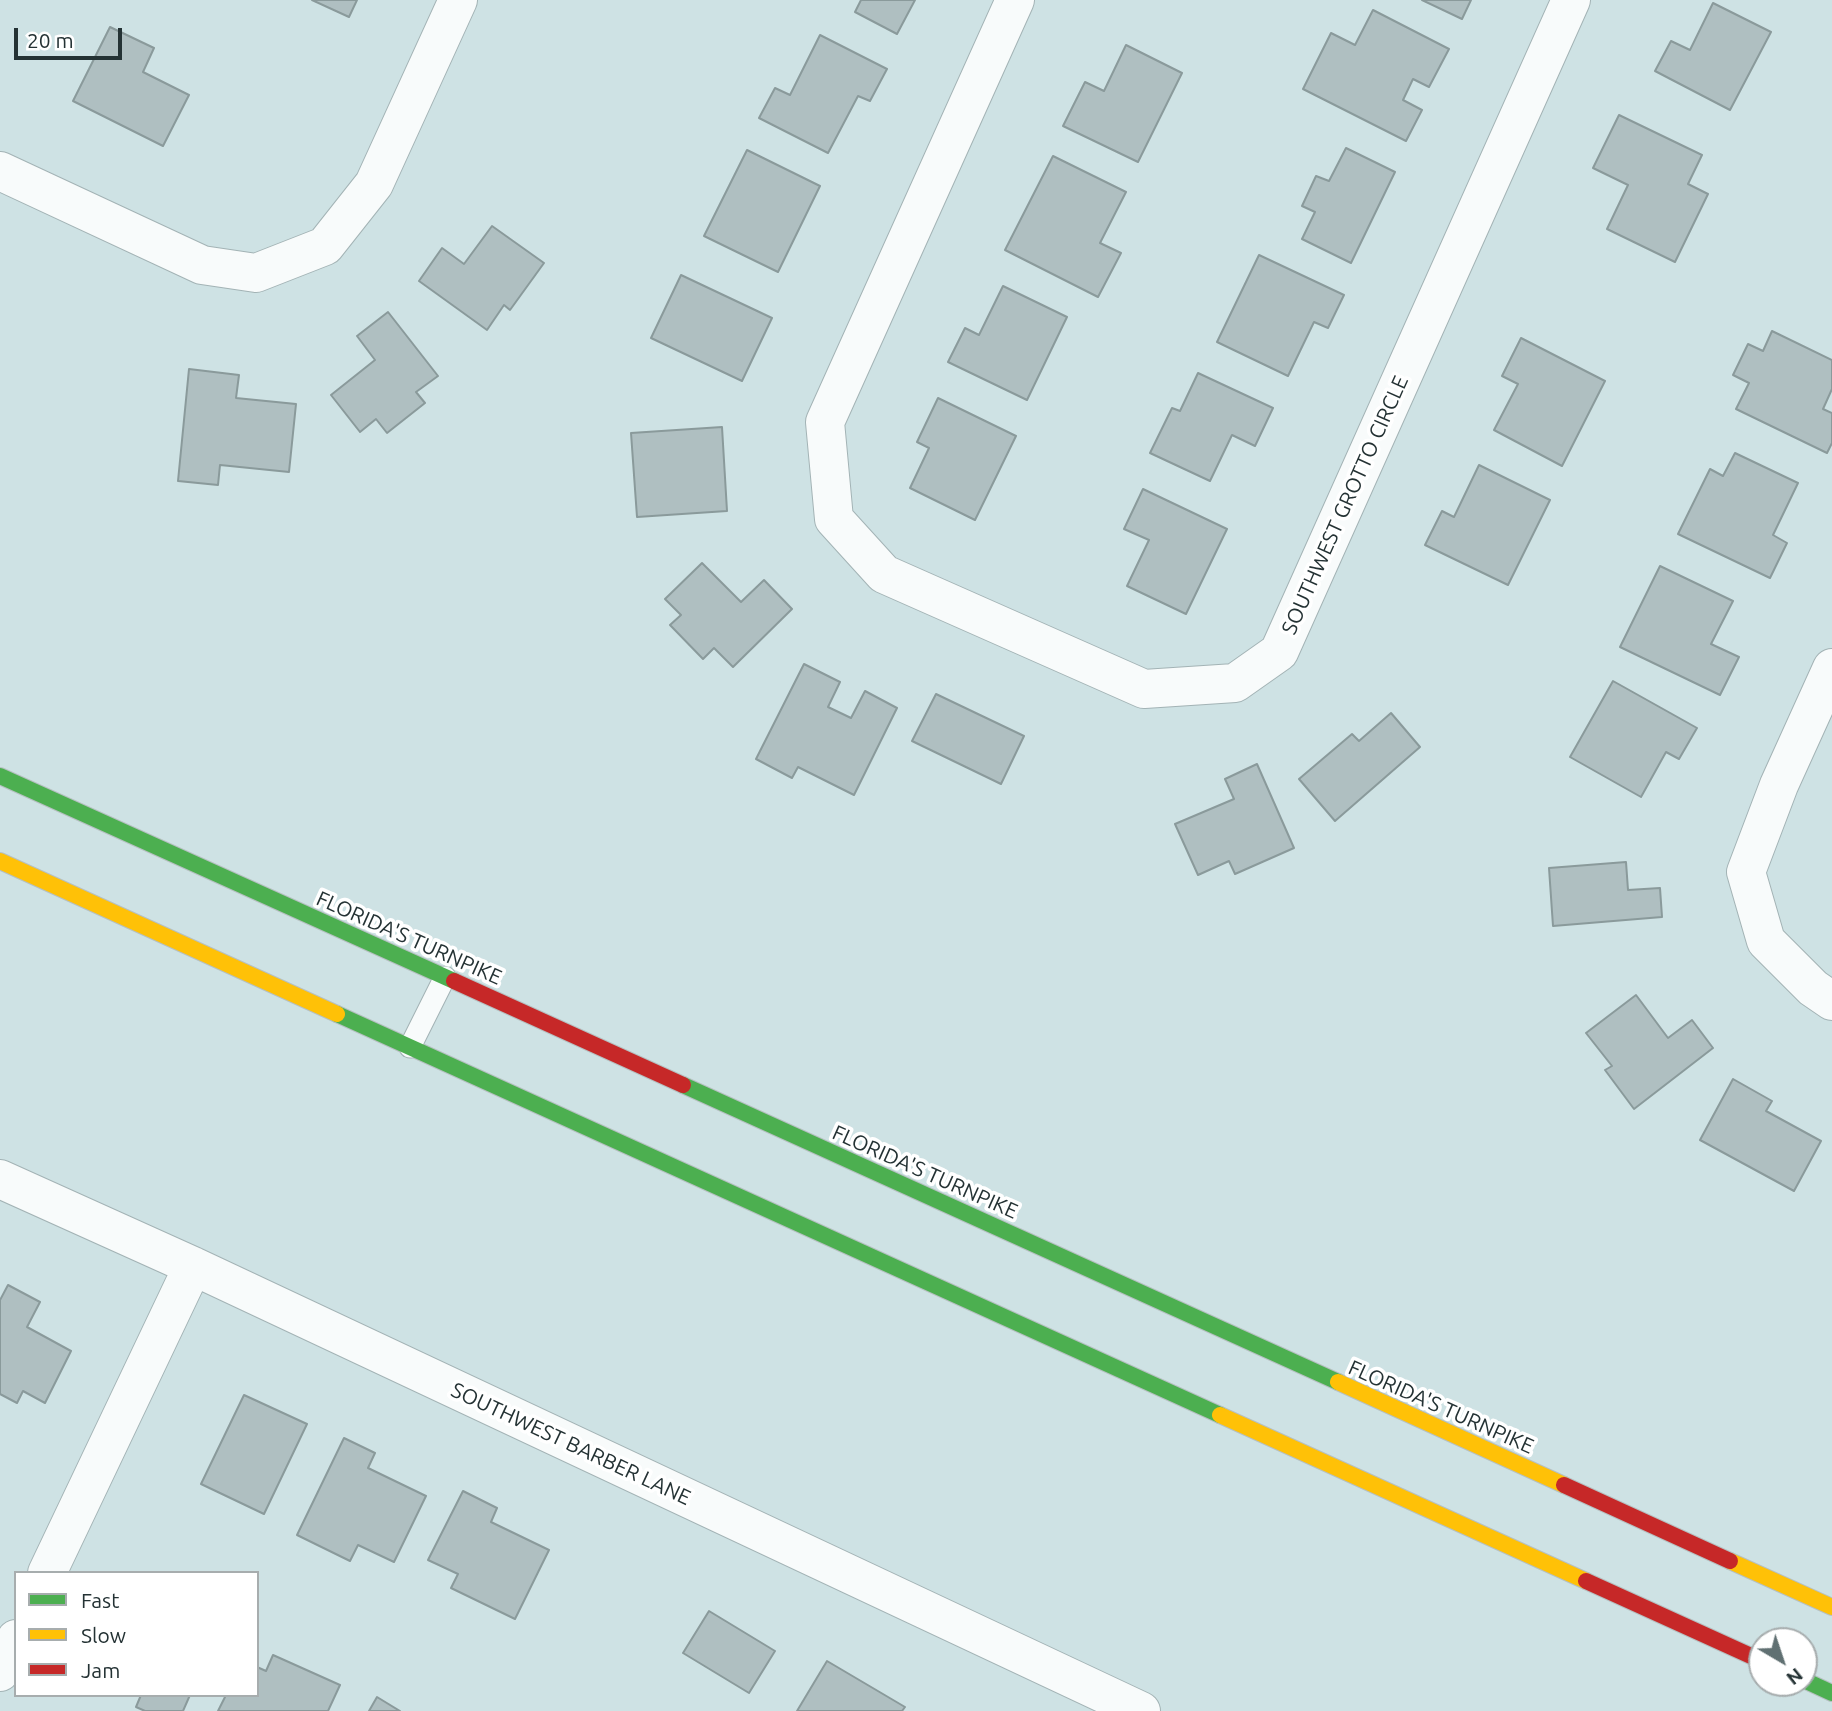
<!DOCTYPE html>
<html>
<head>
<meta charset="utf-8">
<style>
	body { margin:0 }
	#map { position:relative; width:1832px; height:1711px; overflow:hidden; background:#cee2e4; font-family:Ubuntu,sans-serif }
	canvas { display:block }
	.legend { position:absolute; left:14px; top:1571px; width:245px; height:126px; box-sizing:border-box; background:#fff; border:2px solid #a7adae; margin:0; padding:9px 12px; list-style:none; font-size:21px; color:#243234 }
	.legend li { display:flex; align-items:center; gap:14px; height:35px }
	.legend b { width:35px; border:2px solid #a7adae }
	.north { position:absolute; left:1748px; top:1627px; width:70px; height:70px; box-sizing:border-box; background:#fff; border:2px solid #a7adae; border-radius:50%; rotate:141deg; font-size:19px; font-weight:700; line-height:28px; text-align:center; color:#243234 }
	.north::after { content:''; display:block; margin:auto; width:24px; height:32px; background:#607072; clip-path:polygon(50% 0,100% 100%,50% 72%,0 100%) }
	.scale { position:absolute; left:14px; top:28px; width:108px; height:32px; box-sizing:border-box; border:4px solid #243234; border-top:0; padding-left:9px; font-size:21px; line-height:24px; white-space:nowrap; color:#243234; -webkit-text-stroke:5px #fff; paint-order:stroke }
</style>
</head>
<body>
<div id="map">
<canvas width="1832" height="1711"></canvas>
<ul class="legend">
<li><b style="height:9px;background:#4caf50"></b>Fast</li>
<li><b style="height:9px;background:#ffc107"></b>Slow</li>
<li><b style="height:9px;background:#c62828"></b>Jam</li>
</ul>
<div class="north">N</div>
<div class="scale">20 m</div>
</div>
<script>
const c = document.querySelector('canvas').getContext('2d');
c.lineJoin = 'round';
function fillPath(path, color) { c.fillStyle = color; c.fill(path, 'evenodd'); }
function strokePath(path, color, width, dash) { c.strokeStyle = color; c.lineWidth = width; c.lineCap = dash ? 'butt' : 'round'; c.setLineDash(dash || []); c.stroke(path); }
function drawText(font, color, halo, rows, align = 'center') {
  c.font = font + ' Ubuntu,sans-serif'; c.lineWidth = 7; c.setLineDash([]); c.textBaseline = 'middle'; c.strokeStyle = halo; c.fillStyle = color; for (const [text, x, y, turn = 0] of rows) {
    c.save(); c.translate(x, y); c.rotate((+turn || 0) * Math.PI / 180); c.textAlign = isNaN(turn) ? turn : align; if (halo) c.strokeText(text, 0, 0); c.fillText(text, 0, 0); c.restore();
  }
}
const building = new Path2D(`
	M312,0H357L349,17Z
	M861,0H915L897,34L855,12Z
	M1422,0H1471L1462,19Z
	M1713,3L1771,32L1730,110L1655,71L1671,41L1690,50Z
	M1373,10L1449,49L1429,87L1413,79L1403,100L1422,110L1406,141L1303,89L1331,33L1355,45Z
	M110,27L154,48L143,72L189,95L163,146L73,101Z
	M820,35L887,69L870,101L858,96L828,153L759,118L775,88L790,95Z
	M1126,45L1182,73L1138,162L1063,126L1085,82L1104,91Z
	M1619,115L1702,155L1688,184L1708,194L1675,262L1607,229L1628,185L1593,168Z
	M1346,148L1395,172L1351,263L1302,239L1315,212L1302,206L1316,176L1329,181Z
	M747,150L820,186L778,272L704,236Z
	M1053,156L1126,192L1100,243L1121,253L1098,297L1005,250Z
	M492,226L544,263L510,310L504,305L487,330L419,281L442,248L464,264Z
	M1259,255L1344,295L1328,328L1314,322L1288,376L1217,342Z
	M681,275L772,318L742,381L651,338Z
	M1003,286L1067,317L1027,400L948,362L965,328L979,335Z
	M388,312L438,376L416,392L425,403L387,433L376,419L360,432L331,395L375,360L357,336Z
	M1772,331L1832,360V389L1823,409L1832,413V443L1827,453L1736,409L1749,383L1733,375L1748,344L1763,351Z
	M1521,338L1605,381L1562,466L1494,430L1518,384L1502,376Z
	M189,369L239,375L236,398L296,404L289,472L220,465L218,485L178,481Z
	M1198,373L1273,408L1255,446L1232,435L1210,481L1150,453L1172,408L1180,411Z
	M938,398L1016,436L975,520L910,488L929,448L917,442Z
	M722,427L727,511L637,517L631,433Z
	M1735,453L1798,483L1773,535L1787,543L1770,578L1678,534L1710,469L1723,476Z
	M1479,465L1550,500L1508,585L1425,545L1442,511L1454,517Z
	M1143,489L1227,529L1186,614L1127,586L1149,540L1124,529Z
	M702,563L741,602L764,580L792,609L733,667L714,648L703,659L670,625L681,615L665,599Z
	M1660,566L1733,601L1711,644L1739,657L1720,695L1620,647Z
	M804,664L840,682L828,707L851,718L865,691L897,708L854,795L798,767L792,778L756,759Z
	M1613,681L1697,728L1679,759L1666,752L1641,797L1570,757Z
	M936,694L1024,736L1001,784L912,741Z
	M1391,713L1420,747L1335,821L1299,779L1352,734L1359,741Z
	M1257,764L1294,848L1235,874L1229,861L1198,875L1175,824L1234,799L1225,779Z
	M1626,862L1628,890L1660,888L1662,917L1553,926L1549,868Z
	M1636,995L1668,1038L1692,1020L1713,1048L1634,1109L1605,1070L1612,1066L1586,1033Z
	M1733,1079L1772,1101L1766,1111L1821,1141L1794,1191L1700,1140Z
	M8,1285L40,1302L27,1327L71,1351L45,1403L23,1391L17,1403L0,1394V1300Z
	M244,1395L307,1424L264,1514L201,1484Z
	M344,1438L375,1453L368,1468L426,1496L394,1562L358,1545L350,1561L297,1535Z
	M463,1491L497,1508L491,1522L549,1550L515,1619L451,1588L458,1574L428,1560Z
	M709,1611L775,1651L749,1693L683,1653Z
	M273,1655L340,1685L328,1711H218L226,1695H257V1667L266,1671Z
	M827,1661L905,1707L902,1711H797Z
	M141,1695H190L183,1711H145L136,1707Z
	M377,1697L400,1711H369Z`);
const lane = new Path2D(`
	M410,1047L445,977`);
const street = new Path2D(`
	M1015,0L825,422L834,519L884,574L1144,689L1235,683L1279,652L1571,0
	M0,171L202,265L256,273L325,246L374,184L458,0
	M1832,668L1779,785L1746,872L1766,941L1813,988L1832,1001
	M0,1179L193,1266L1141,1711
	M47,1573L193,1266
	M0,1672L16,1639`);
const fast = new Path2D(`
	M0,776L454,981
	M337,1014L1220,1415
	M683,1085L1338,1382
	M1804,1680L1832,1693`);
const slow = new Path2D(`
	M0,861L337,1014
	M1338,1382L1564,1485
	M1220,1415L1586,1581
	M1730,1561L1832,1607`);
const jam = new Path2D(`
	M454,981L683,1085
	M1564,1485L1730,1561
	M1586,1581L1762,1661`);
const streetNames = [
	["SOUTHWEST GROTTO CIRCLE",1345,505,-66],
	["FLORIDA'S TURNPIKE",409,938,24],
	["FLORIDA'S TURNPIKE",925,1172,24],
	["FLORIDA'S TURNPIKE",1441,1407,24],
	["SOUTHWEST BARBER LANE",571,1444,25]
];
fillPath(building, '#afbfc1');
strokePath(building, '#8a9a9b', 2);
strokePath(lane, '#a3b3b5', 23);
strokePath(street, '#a3b3b5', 40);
strokePath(fast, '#b6c0c1', 18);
strokePath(slow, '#b6c0c1', 18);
strokePath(jam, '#b6c0c1', 18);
strokePath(lane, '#f8fbfb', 21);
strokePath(street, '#f8fbfb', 38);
strokePath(fast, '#4caf50', 16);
strokePath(slow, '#ffc107', 16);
strokePath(jam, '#c62828', 16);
drawText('21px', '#243234', '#fff', streetNames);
</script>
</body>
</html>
